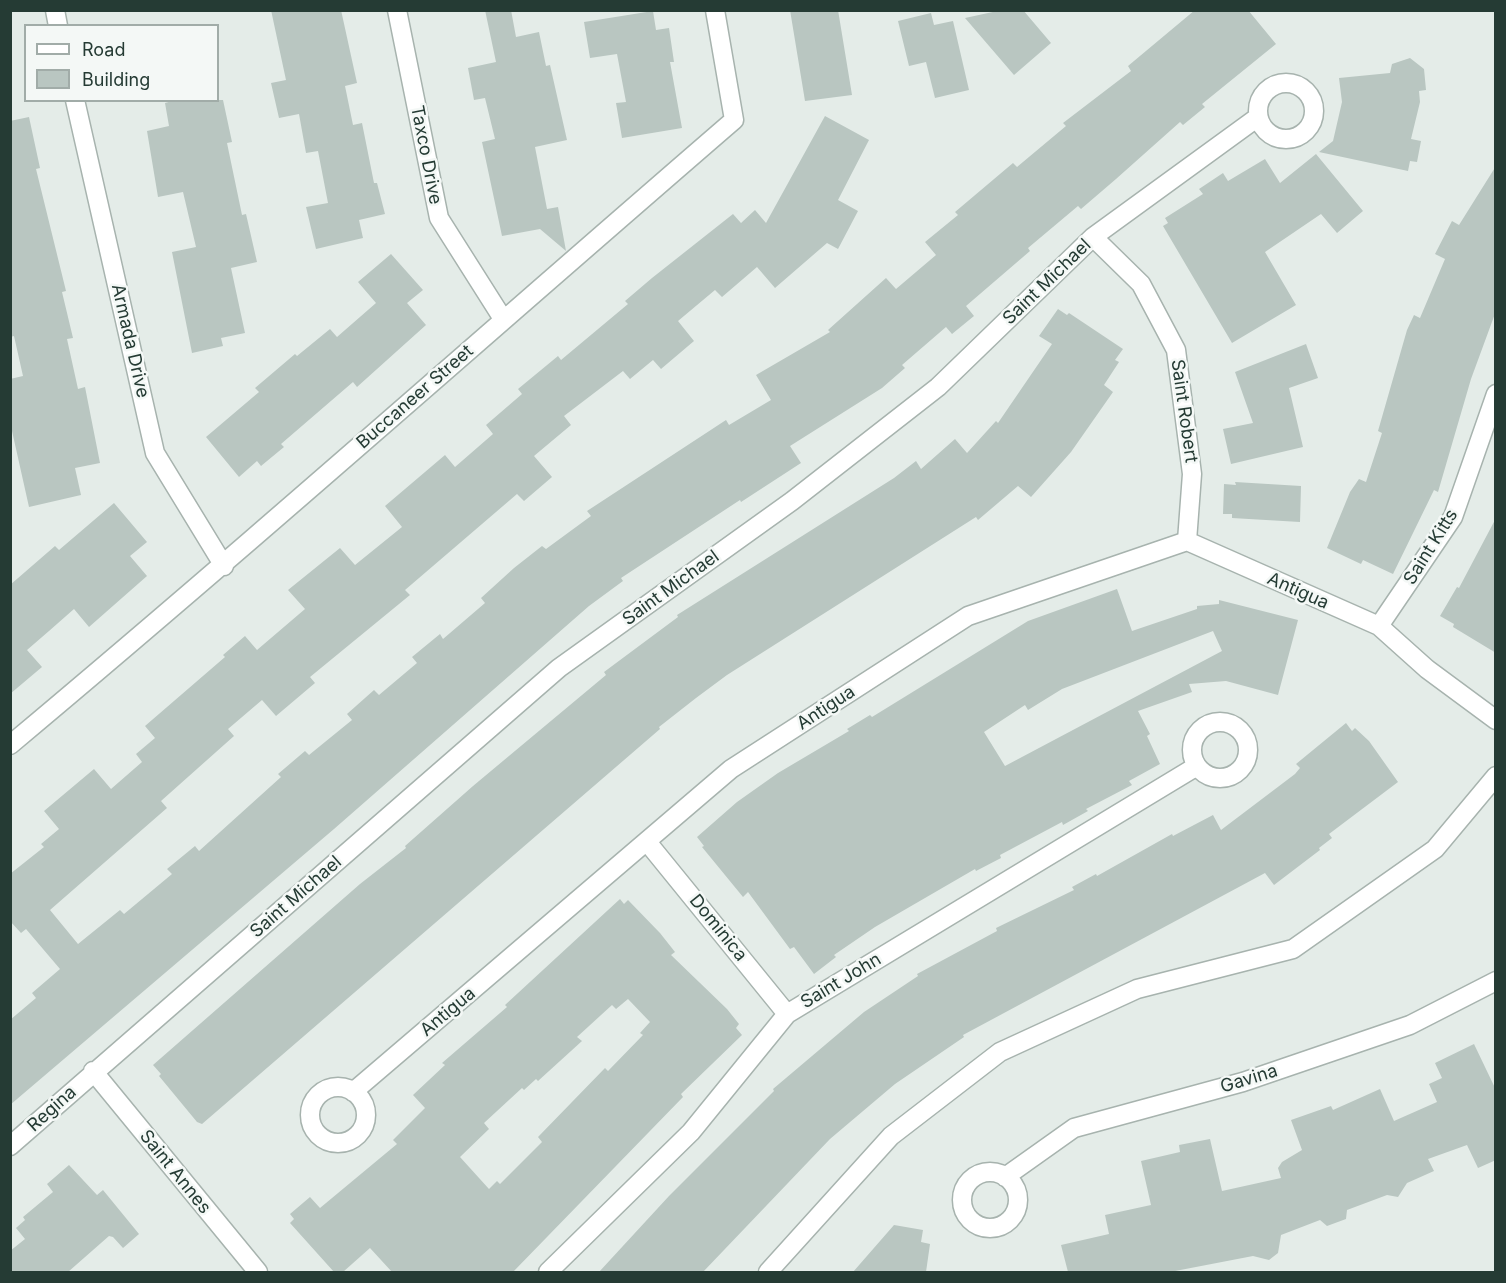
<!DOCTYPE html>
<html>
<head>
<meta charset="utf-8">
<style>
	body { margin:0 }
	#map { position:relative; width:1506px; height:1283px; overflow:hidden; background:#e4ece8; font-family:Inter,sans-serif }
	canvas { display:block }
	.frame { position:absolute; inset:0; border:12px solid #253b34; pointer-events:none }
	.legend { position:absolute; left:24px; top:24px; width:195px; height:78px; box-sizing:border-box; background:#f4f8f6; border:2px solid #a1aca8; margin:0; padding:8px 10px; list-style:none; font-size:18px; color:#253b34 }
	.legend li { display:flex; align-items:center; gap:12px; height:30px }
	.legend b { width:30px; border:2px solid #a1aca8 }
</style>
</head>
<body>
<div id="map">
<canvas width="1506" height="1283"></canvas>
<div class="frame"></div>
<ul class="legend">
<li><b style="height:8px;background:#fff"></b>Road</li>
<li><b style="height:16px;background:#b9c6c1"></b>Building</li>
</ul>
</div>
<script>
const c = document.querySelector('canvas').getContext('2d');
c.lineJoin = 'round';
function fillPath(path, color) { c.fillStyle = color; c.fill(path, 'evenodd'); }
function strokePath(path, color, width, dash) { c.strokeStyle = color; c.lineWidth = width; c.lineCap = dash ? 'butt' : 'round'; c.setLineDash(dash || []); c.stroke(path); }
function drawText(font, color, halo, rows, align = 'center') {
  c.font = font + ' Inter,sans-serif'; c.lineWidth = 5; c.setLineDash([]); c.textBaseline = 'middle'; c.strokeStyle = halo; c.fillStyle = color; for (const [text, x, y, turn = 0] of rows) {
    c.save(); c.translate(x, y); c.rotate((+turn || 0) * Math.PI / 180); c.textAlign = isNaN(turn) ? turn : align; if (halo) c.strokeText(text, 0, 0); c.fillText(text, 0, 0); c.restore();
  }
}
const building = new Path2D(`
	M271,10H341L357,83L345,86L353,125L362,123L374,183H377L385,214L359,220L363,238L316,249L306,207L328,203L318,151L306,153L299,114L279,118L271,83L286,80Z
	M485,10H511L516,37L539,32L546,66L550,65L567,140L535,147L547,209L558,207L566,251L540,229L502,236L482,142L495,139L485,98L474,100L468,68L496,62Z
	M790,10H838L852,95L805,101Z
	M1002,10H1023L1051,43L1014,75L965,18Z
	M1195,10H1248L1276,44L1202,104L1205,107L1183,125L1180,122L1116,179L1081,209L1078,206L1028,248L1030,251L966,306L974,316L952,334L946,327L902,365L905,368L882,388L790,446L801,463L741,502L740,500L621,578L623,581L589,606L334,829L10,1105V1020L36,998L32,993L60,969L26,929L21,933L10,921V874L44,847L41,844L59,829L44,811L94,769L111,789L142,762L136,754L155,738L145,726L225,657L223,655L245,636L257,650L305,609L288,590L340,548L355,565L402,527L385,506L445,455L455,467L493,434L486,425L522,394L518,389L558,356L561,360L628,304L625,301L652,278L733,214L741,223L755,210L766,223L825,116L869,140L838,200L858,211L838,249L827,243L775,288L757,267L722,297L715,290L678,321L694,341L661,369L653,360L630,379L623,371L564,416L571,425L534,456L552,477L524,501L517,494L405,590L410,595L310,677L315,683L276,716L262,700L228,729L234,736L161,801L167,808L50,910L78,944L120,910L124,914L172,874L167,869L195,846L199,851L281,777L278,774L305,751L309,755L352,720L347,714L374,690L379,695L417,663L412,657L440,634L443,639L485,603L481,598L514,568L542,546L546,549L591,516L587,511L726,420L729,425L771,400L756,375L830,332L828,330L886,278L896,289L936,255L925,242L958,215L955,212L1013,163L1017,167L1066,126L1063,123L1131,71L1128,66Z
	M653,11L656,30L669,28L674,62H670L682,128L622,138L616,103L626,102L617,54L590,58L584,22Z
	M931,13L934,25L953,21L969,90L935,98L926,62L909,66L898,21Z
	M1410,58L1424,69L1426,90L1419,91L1420,102L1411,139L1421,141L1417,162L1410,161L1408,171L1319,152L1333,141L1342,102L1339,78L1390,73L1392,64Z
	M176,100H223L232,142L227,143L242,215L246,214L257,262L231,268L245,333L221,338L223,346L192,353L172,252L196,247L183,192L158,197L147,131L169,126L165,103Z
	M29,117L40,168L36,169L66,291L62,292L73,338L67,339L78,389L85,387L100,463L75,468L81,495L29,507L10,422V379L23,376L14,336L10,337V121Z
	M1316,154L1363,211L1337,233L1321,214L1265,252L1296,305L1232,343L1163,226L1168,223L1165,218L1203,194L1199,189L1223,173L1228,181L1265,159L1280,183Z
	M1496,166V311L1471,379L1438,492L1434,490L1393,574L1363,560L1361,564L1327,548L1350,492L1359,479L1366,482L1382,433L1378,431L1407,330L1414,315L1420,318L1445,259L1435,254L1452,221L1459,225Z
	M391,254L423,290L407,303L426,325L357,387L353,382L281,444L284,447L261,466L257,461L239,477L206,437L259,392L255,388L295,354L297,356L330,329L337,337L376,303L358,282Z
	M1058,309L1067,315L1069,313L1123,349L1115,360L1119,362L1104,385L1113,392L1071,452L1031,497L1018,486L978,520L976,517L727,675L696,698L659,727L660,729L202,1124L197,1122L159,1076L161,1074L153,1065L360,884L406,848L405,846L473,786L606,675L604,672L678,617L677,615L894,478L916,461L921,469L955,439L967,453L996,421L998,423L1052,344L1039,336Z
	M1306,344L1318,378L1289,388L1303,447L1231,464L1223,429L1253,423L1235,372Z
	M1235,482L1301,486L1300,522L1232,518V514H1223L1224,484L1236,485Z
	M114,503L147,542L130,556L147,576L89,627L74,609L49,631L27,650L42,667L10,694V585L55,546L59,550Z
	M1496,518V653L1453,627L1454,624L1440,616L1457,587L1459,588Z
	M1117,589L1132,631L1197,609V606L1219,604V600L1298,620L1278,695L1226,681L1189,684L1192,692L1138,711L1150,734L1147,736L1160,764L1129,781L1132,785L1086,809L1088,811L1063,825L1062,822L1000,855L1001,858L976,871L975,869L875,927L834,955L836,957L814,974L794,947L790,949L748,892L743,897L702,847L704,846L697,837L737,802L778,773L849,731L847,729L870,715L872,717L1028,621ZM1213,631L1222,651L1005,766L984,732L1025,705L1028,710L1062,689Z
	M1346,723L1352,731L1355,728L1369,741L1398,782L1329,834L1332,838L1319,848L1320,850L1274,885L1265,873L963,1035L964,1037L895,1084L830,1139L703,1272H599L669,1196L774,1091L773,1089L864,1012L918,976L917,974L997,931L996,928L1074,890L1072,887L1096,874L1097,876L1172,834L1173,836L1213,815L1221,830L1295,774L1300,768L1296,764Z
	M620,899L624,904L628,900L660,933L675,952L671,955L727,1009L739,1024L736,1028L742,1035L681,1094L683,1097L513,1272H392L370,1248L343,1272H334L290,1223L294,1219L290,1214L310,1197L320,1208L397,1144L393,1140L425,1108L413,1095L445,1065L442,1063L507,1007L505,1005ZM628,999L650,1022L640,1033L643,1035L608,1071L605,1068L538,1137L542,1142L500,1184L497,1181L489,1189L460,1157L489,1129L484,1123L522,1088L524,1090L536,1079L538,1081L582,1041L577,1037L612,1005L616,1009Z
	M1474,1044L1496,1090V1160L1478,1168L1467,1145L1428,1159L1434,1171L1407,1183L1398,1197L1387,1195L1347,1210L1346,1219L1327,1226L1320,1220L1281,1235L1278,1253L1269,1260L1253,1256L1170,1272H1068L1061,1245L1109,1234L1105,1215L1151,1205L1141,1161L1180,1152L1179,1145L1210,1139L1222,1191L1281,1178L1278,1168L1282,1162L1302,1150L1291,1120L1331,1106L1333,1110L1380,1089L1394,1121L1437,1102L1429,1084L1442,1078L1435,1063Z
	M69,1165L97,1195L103,1190L139,1234L123,1248L113,1237L109,1236L68,1272H10V1251L25,1239L16,1228L25,1220L23,1217L53,1192L47,1184Z
	M894,1225L923,1230L921,1242L930,1244L926,1272H853Z`);
const minor = new Path2D(`
	M55,10L58,26
	M397,10L439,218L503,319
	M1258 111a28 28 0 1 1 56 0a28 28 0 1 1-56 0Z
	M75,100L155,453L224,566
	M1093,237L1141,284L1176,350L1192,474L1187,541
	M1379,626L1453,517L1496,394
	M1192 750a28 28 0 1 1 56 0a28 28 0 1 1-56 0Z
	M10,745C255,540 493,328 734,120L715,10
	M648,843L787,1014
	M93,1071L258,1272
	M310 1115a28 28 0 1 1 56 0a28 28 0 1 1-56 0Z
	M353,1092L731,769L968,616L1187,541L1379,626L1427,669L1496,720
	M10,1146L559,668L792,501L938,387L1093,237L1258,117
	M962 1200a28 28 0 1 1 56 0a28 28 0 1 1-56 0Z
	M1005,1177L1074,1128L1243,1082L1410,1025L1496,981
	M548,1272L691,1132L787,1014L1197,766`);
const tertiary = new Path2D(`
	M768,1272L891,1136L1000,1052L1137,989L1293,949L1435,849L1496,776`);
const streetNames = [
	["Taxco Drive",426,155,79],
	["Saint Michael",1047,282,-44],
	["Armada Drive",130,341,77],
	["Buccaneer Street",415,397,-41],
	["Saint Robert",1184,411,82],
	["Saint Kitts",1431,547,-58],
	["Saint Michael",671,588,-36],
	["Antigua",1298,591,24],
	["Antigua",826,708,-33],
	["Saint Michael",296,897,-41],
	["Dominica",718,928,51],
	["Saint John",841,981,-31],
	["Antigua",448,1012,-40],
	["Gavina",1249,1079,-17],
	["Regina",52,1109,-42],
	["Saint Annes",175,1172,51]
];
fillPath(building, '#b9c6c1');
strokePath(minor, '#a7b3ae', 21);
strokePath(tertiary, '#a7b3ae', 21);
strokePath(minor, '#fff', 18);
strokePath(tertiary, '#fff', 18);
drawText('18px', '#253b34', '#f4f8f6', streetNames);
</script>
</body>
</html>
